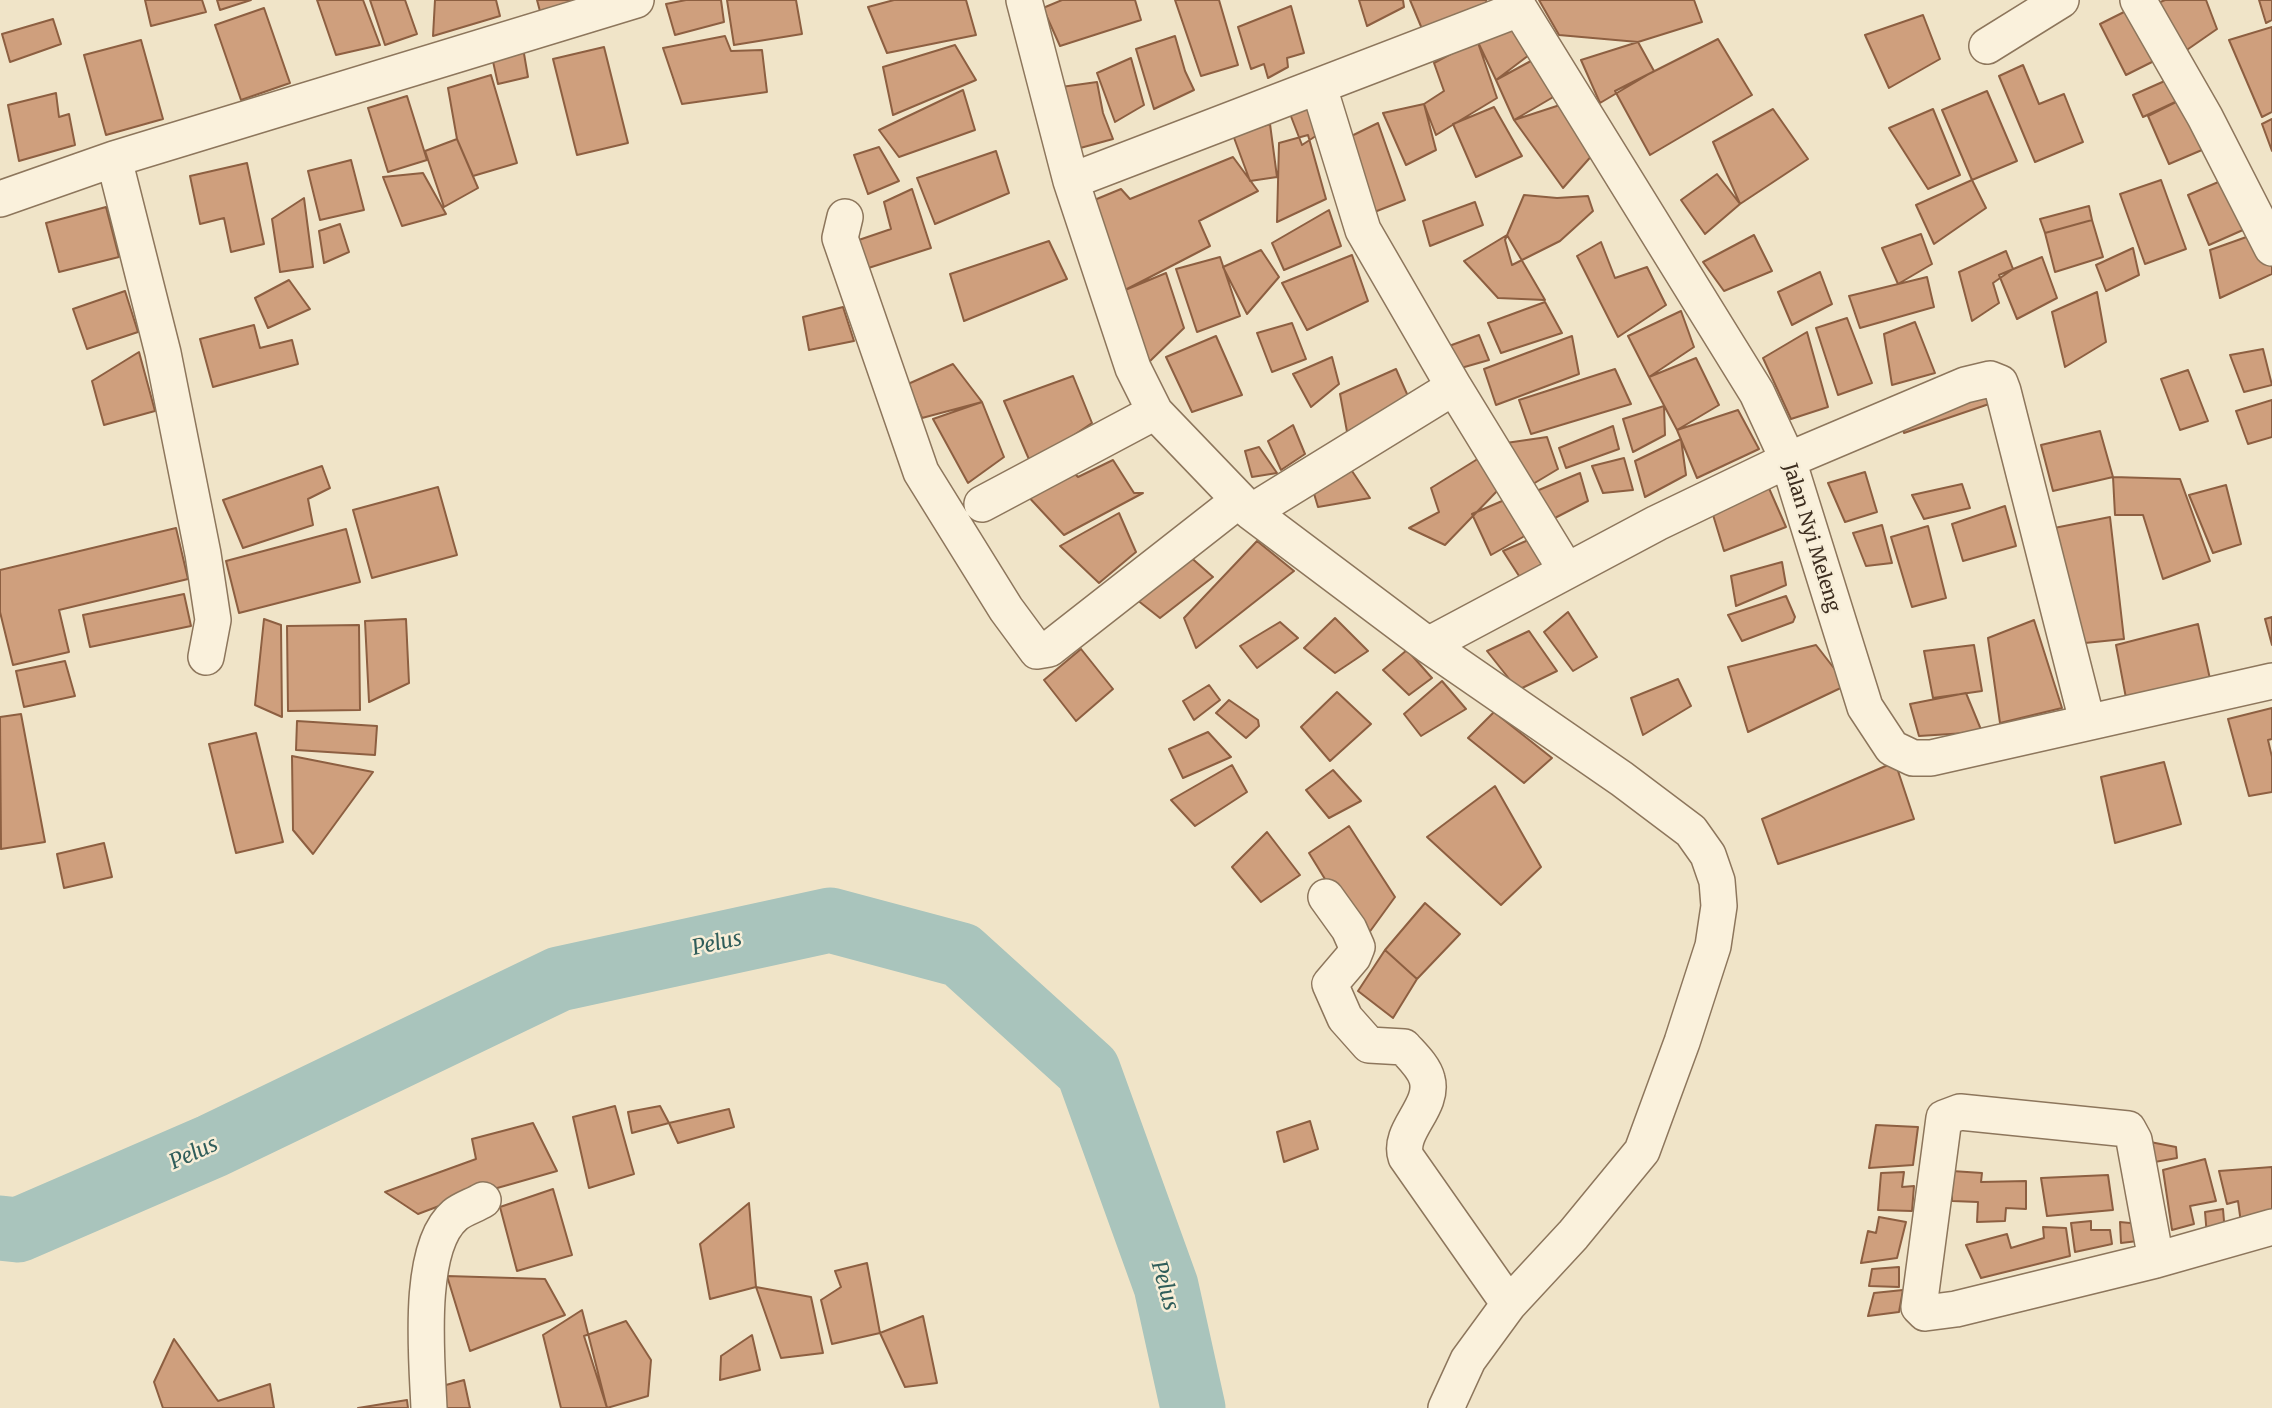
<!DOCTYPE html>
<html>
<head>
<meta charset="utf-8">
<style>
	body { margin:0 }
	canvas { display:block; background:#f0e4c8 }
</style>
</head>
<body>
<canvas width="2272" height="1408"></canvas>
<script>
const c = document.querySelector('canvas').getContext('2d');
c.lineJoin = 'round';
function strokePath(path, color, width, dash) { c.strokeStyle = color; c.lineWidth = width; c.lineCap = dash ? 'butt' : 'round'; c.setLineDash(dash || []); c.stroke(path); }
function fillPath(path, color) { c.fillStyle = color; c.fill(path, 'evenodd'); }
function drawText(font, color, halo, rows, align = 'center') {
  c.font = font + ' Merriweather,serif'; c.lineWidth = 5; c.setLineDash([]); c.textBaseline = 'middle'; c.strokeStyle = halo; c.fillStyle = color; for (const [text, x, y, turn = 0] of rows) {
    c.save(); c.translate(x, y); c.rotate((+turn || 0) * Math.PI / 180); c.textAlign = isNaN(turn) ? turn : align; if (halo) c.strokeText(text, 0, 0); c.fillText(text, 0, 0); c.restore();
  }
}
const river = new Path2D(`
	M0,1228L18,1230L212,1146L559,979L830,920L961,955L1088,1070L1166,1286L1193,1408`);
const building = new Path2D(`
	M145,0H202L206,12L151,26Z
	M217,0H251L220,10Z
	M317,0H363L380,45L336,55Z
	M370,0H405L417,34L385,45Z
	M435,0H496L500,16L433,36Z
	M537,0H577L541,15Z
	M686,0H721L724,22L675,35L666,4Z
	M727,0H796L802,34L734,45Z
	M894,0H966L976,35L887,53L868,7Z
	M1062,0H1135L1141,20L1060,46L1043,8Z
	M1175,0H1219L1238,65L1201,76Z
	M1359,0H1403L1404,7L1367,26Z
	M1410,0H1486L1488,8L1425,36Z
	M1539,0H1694L1702,22L1638,42L1559,35Z
	M2165,0H2206L2217,29L2181,54L2158,3Z
	M2259,0H2272V20L2266,23Z
	M1291,6L1304,53L1287,58L1288,67L1268,78L1264,64L1251,69L1238,27Z
	M2134,7L2160,58L2126,75L2100,24Z
	M264,8L290,83L241,100L215,25Z
	M1923,15L1940,59L1889,88L1865,35Z
	M53,19L61,44L10,62L2,34Z
	M1517,22L1533,52L1496,80L1477,40Z
	M2272,27V112L2262,117L2229,40Z
	M725,36L731,51L762,50L767,92L682,104L663,48Z
	M1175,36L1185,71L1194,90L1154,109L1136,49Z
	M1718,39L1752,95L1650,155L1615,91Z
	M141,40L163,119L106,135L84,55Z
	M1477,40L1497,98L1436,135L1424,104L1444,91L1434,63Z
	M522,42L528,77L498,84L490,48Z
	M1638,42L1654,71L1600,103L1581,60Z
	M955,45L976,80L893,115L883,67Z
	M604,47L628,143L577,155L553,59Z
	M1540,56L1555,96L1514,120L1496,80Z
	M1131,58L1144,105L1115,122L1097,73Z
	M2023,65L2039,104L2064,94L2083,142L2035,162L1999,76Z
	M491,75L517,163L473,176L457,139L448,88Z
	M2176,76L2186,97L2143,117L2133,95Z
	M1097,82L1103,113L1113,139L1073,150L1054,88Z
	M963,90L975,130L899,157L879,130Z
	M1987,91L2017,161L1972,180L1942,110Z
	M56,93L59,117L69,114L75,145L19,161L8,105Z
	M407,96L427,160L388,172L368,108Z
	M2186,97L2209,147L2169,164L2148,116Z
	M1317,99L1328,128L1302,145L1287,106Z
	M1566,103L1595,152L1563,188L1514,120Z
	M1424,104L1436,150L1406,165L1383,113Z
	M1494,107L1522,156L1476,177L1453,124Z
	M1773,109L1808,159L1740,204L1713,142Z
	M1933,109L1960,175L1928,189L1889,128Z
	M2272,119V151L2262,124Z
	M1378,123L1405,200L1359,218L1335,144Z
	M1270,124L1277,177L1250,181L1233,135Z
	M1308,135L1326,199L1277,222L1279,143Z
	M457,139L478,188L444,207L425,151Z
	M879,147L899,181L868,194L854,155Z
	M996,151L1009,193L935,224L917,178Z
	M1233,157L1258,191L1199,221L1210,246L1125,290L1087,203L1121,189L1130,199Z
	M351,160L364,210L320,220L308,171Z
	M247,163L264,244L231,252L224,218L200,224L190,176Z
	M423,173L446,214L402,226L383,177Z
	M1717,174L1740,204L1705,234L1681,200Z
	M2230,177L2252,226L2209,245L2188,195Z
	M1972,180L1986,208L1934,244L1916,205Z
	M2161,180L2186,249L2145,264L2120,194Z
	M912,189L931,248L859,271L850,243L891,229L884,202Z
	M1524,195L1557,198L1588,196L1593,211L1560,241L1512,265L1505,240Z
	M304,198L313,267L280,272L272,219Z
	M1475,202L1483,225L1430,246L1423,221Z
	M2089,206L2092,220L2045,233L2040,219Z
	M106,207L119,257L59,272L46,223Z
	M1329,210L1341,246L1284,270L1272,243Z
	M2092,220L2103,257L2055,272L2045,233Z
	M340,224L349,252L324,263L319,231Z
	M1921,234L1932,264L1898,284L1882,248Z
	M1507,235L1545,300L1498,298L1464,261Z
	M1754,235L1772,271L1724,291L1703,262Z
	M2252,235L2272,266V274L2220,298L2210,250Z
	M1049,241L1067,279L964,321L950,274Z
	M1601,242L1615,278L1647,267L1666,305L1618,337L1577,256Z
	M2133,248L2139,275L2106,291L2096,265Z
	M1261,250L1279,277L1247,314L1223,267Z
	M2006,251L2013,269L1993,283L1999,303L1972,321L1959,272Z
	M1352,255L1368,301L1307,330L1282,283Z
	M1220,257L1240,316L1197,332L1176,269Z
	M2042,257L2057,298L2017,319L1999,275Z
	M1820,272L1832,304L1792,325L1778,292Z
	M1166,273L1184,328L1148,363L1118,293Z
	M1927,277L1934,307L1860,328L1849,296Z
	M289,280L310,309L268,328L255,298Z
	M125,291L138,332L87,349L73,309Z
	M2097,292L2106,342L2065,367L2052,312Z
	M1545,302L1562,333L1501,353L1488,323Z
	M843,307L854,341L809,350L803,317Z
	M1681,311L1694,347L1649,377L1628,336Z
	M1847,318L1872,383L1838,395L1816,328Z
	M1915,322L1935,373L1892,385L1884,334Z
	M1292,323L1306,359L1272,372L1257,333Z
	M254,325L260,348L292,340L298,364L213,387L200,339Z
	M1807,332L1828,407L1791,419L1763,358Z
	M1479,335L1489,360L1461,368L1449,346Z
	M1216,336L1242,395L1192,412L1166,357Z
	M1572,336L1579,374L1496,405L1484,369Z
	M2263,349L2272,385L2244,392L2230,355Z
	M139,352L155,411L104,425L92,381Z
	M1332,357L1339,384L1311,407L1293,374Z
	M1696,358L1719,405L1677,430L1649,377Z
	M953,364L982,402L922,418L908,384Z
	M1396,369L1411,403L1348,437L1340,394Z
	M1615,369L1631,404L1531,434L1519,400Z
	M2188,370L2208,421L2180,430L2161,379Z
	M1073,376L1092,423L1031,464L1004,401Z
	M1989,391L1992,403L1904,433L1901,422Z
	M2272,400V437L2248,444L2236,411Z
	M982,402L1004,457L968,483L933,419Z
	M1664,406L1665,435L1633,452L1623,419Z
	M1738,410L1759,449L1697,478L1677,430Z
	M1293,425L1305,454L1281,470L1268,441Z
	M1613,426L1619,449L1566,468L1559,448Z
	M2100,431L2113,477L2053,491L2041,445Z
	M1547,437L1558,469L1528,487L1506,443Z
	M1681,439L1686,475L1645,497L1635,461Z
	M1259,447L1277,473L1252,477L1245,451Z
	M1484,455L1498,490L1445,545L1409,528L1439,512L1431,488Z
	M1624,458L1633,490L1603,493L1592,466Z
	M1113,460L1134,493H1143L1064,535L1024,492L1072,471L1078,477Z
	M322,466L330,488L308,499L313,525L243,548L223,500Z
	M1350,468L1370,498L1318,507L1312,487Z
	M1865,472L1877,512L1845,522L1828,483Z
	M1580,473L1588,501L1547,522L1534,492Z
	M2113,477L2180,479L2210,561L2163,579L2143,515H2115Z
	M1962,484L1970,508L1924,519L1912,495Z
	M2226,485L2241,544L2213,553L2189,495Z
	M1768,486L1786,527L1724,551L1710,505Z
	M438,487L457,555L372,578L353,510Z
	M1509,498L1530,533L1491,555L1472,514Z
	M2005,506L2016,546L1963,561L1952,524Z
	M1119,513L1136,552L1099,583L1060,546Z
	M2110,517L2124,639L2085,643L2049,529Z
	M1882,525L1892,563L1866,566L1853,533Z
	M1928,526L1946,598L1912,607L1891,537Z
	M176,528L188,579L59,610L69,652L13,665L0,612V570Z
	M346,529L360,582L239,613L226,561Z
	M1533,538L1551,567L1521,579L1503,551Z
	M1257,541L1294,571L1196,648L1184,618Z
	M1187,554L1213,577L1160,618L1127,592Z
	M1782,562L1786,585L1736,606L1731,576Z
	M184,594L191,626L90,647L83,615Z
	M1786,596L1795,617L1793,622L1742,641L1728,615Z
	M1568,612L1597,657L1573,671L1544,632Z
	M2272,617V645L2265,619Z
	M1335,618L1368,651L1335,673L1304,648Z
	M264,619L281,625L282,717L255,705Z
	M406,619L409,683L369,702L365,621Z
	M2034,620L2062,708L2000,723L1988,638Z
	M1280,622L1298,638L1257,668L1240,646Z
	M2198,624L2210,679L2126,698L2116,645Z
	M359,625L360,710L288,711L287,626Z
	M1529,631L1557,671L1518,690L1487,651Z
	M1816,645L1847,685L1748,732L1728,667Z
	M1974,645L1982,691L1933,698L1924,651Z
	M1081,649L1113,689L1076,721L1044,680Z
	M1407,650L1432,678L1409,695L1383,670Z
	M65,661L75,696L24,707L16,671Z
	M1678,679L1691,706L1643,735L1631,698Z
	M1442,681L1466,709L1421,736L1404,714Z
	M1209,685L1220,700L1194,720L1183,701Z
	M1337,692L1371,724L1330,761L1301,727Z
	M1966,693L1982,732L1919,736L1910,704Z
	M1229,700L1258,720L1259,726L1246,738L1216,713Z
	M2272,708V739L2268,740L2272,757V792L2249,796L2228,719Z
	M1494,712L1552,758L1524,783L1468,738Z
	M21,714L45,842L1,849L0,717Z
	M297,721L377,726L375,755L296,750Z
	M1208,732L1231,757L1183,778L1169,749Z
	M256,733L283,842L236,853L209,744Z
	M292,756L373,772L313,854L293,830Z
	M1895,762L1914,819L1778,864L1762,819Z
	M2164,762L2181,824L2115,843L2101,777Z
	M1232,765L1247,792L1195,826L1171,800Z
	M1333,770L1361,801L1329,818L1306,790Z
	M1495,786L1541,867L1501,905L1427,837Z
	M1349,826L1395,897L1363,941L1309,853Z
	M1267,832L1300,875L1261,902L1232,867Z
	M104,843L112,877L64,888L57,854Z
	M1425,903L1460,934L1417,979L1385,950Z
	M1385,950L1417,979L1393,1018L1358,991Z
	M615,1106L634,1174L589,1188L573,1117Z
	M660,1106L669,1123L632,1133L628,1112Z
	M729,1109L734,1127L678,1143L669,1123Z
	M1310,1121L1318,1149L1284,1162L1277,1132Z
	M533,1123L557,1171L455,1200L418,1214L385,1192L476,1159L472,1139Z
	M1876,1125L1918,1127L1913,1165L1869,1168Z
	M2145,1141L2176,1147L2177,1158L2149,1163Z
	M2205,1159L2216,1201L2190,1206L2194,1224L2172,1230L2163,1170Z
	M2272,1167V1216L2241,1223L2238,1201L2227,1204L2219,1171Z
	M1952,1171L1982,1173L1981,1182L2026,1181V1209L2006,1208L2005,1221L1977,1222L1978,1202L1952,1201Z
	M1904,1172L1902,1187L1914,1186L1912,1211L1878,1210L1881,1173Z
	M2108,1175L2113,1210L2047,1216L2041,1178Z
	M553,1189L572,1255L517,1271L500,1207Z
	M749,1203L756,1287L710,1299L700,1244Z
	M2223,1209L2225,1233L2207,1236L2205,1212Z
	M1879,1217L1906,1222L1897,1258L1861,1263L1868,1231L1876,1233Z
	M2091,1221V1230H2110L2112,1244L2075,1252L2071,1223Z
	M2120,1222L2140,1224L2146,1240L2121,1243Z
	M2043,1227L2066,1228L2070,1256L1981,1278L1966,1245L2007,1234L2011,1248L2044,1238Z
	M867,1263L880,1333L832,1344L821,1300L841,1287L835,1271Z
	M1899,1267V1287L1869,1286L1872,1269Z
	M447,1276L545,1279L565,1315L470,1351Z
	M756,1287L811,1297L823,1353L781,1358Z
	M1903,1290L1899,1312L1868,1316L1874,1293Z
	M582,1310L607,1408H561L543,1335Z
	M923,1316L937,1383L905,1387L880,1333Z
	M626,1321L651,1360L648,1396L607,1408L584,1336Z
	M752,1335L760,1370L720,1380L721,1356Z
	M174,1339L218,1401L270,1384L274,1408H163L154,1382Z
	M464,1380L470,1408H439L435,1388Z
	M407,1400L408,1408H358Z`);
const minor = new Path2D(`
	M1024,0L1071,181L1133,368L1155,412L1251,512L1428,645L1622,779L1691,831L1708,855L1717,881L1719,906L1713,946L1682,1042L1642,1151L1573,1235L1509,1304L1468,1360L1446,1408
	M1514,0L1757,393L1788,460L1865,707L1892,748L1913,758H1931L2272,681
	M2138,0L2205,117L2272,248
	M1987,46L2061,0
	M114,159L163,353L203,554L213,620L206,657
	M1071,181L1519,9
	M0,199L114,159L636,0
	M845,217L840,238L921,472L1006,609L1037,651L1049,649L1238,501
	M1454,387L1566,570
	M982,504L1155,412
	M1251,512L1454,387L1363,230L1319,87
	M1428,645L1657,523L1788,460L1965,385L1990,379L2000,383L2003,391L2087,721
	M1326,897L1349,929L1357,947L1353,957L1330,984L1345,1018L1369,1045L1404,1047C1412,1056 1424,1067 1427,1079C1435,1107 1397,1131 1406,1157L1509,1304
	M2156,1260L2134,1140L2128,1129L1960,1112L1944,1118L1919,1307L1925,1313L1956,1309L2156,1260L2272,1227
	M429,1408C427,1360 416,1248 455,1215C462,1209 475,1205 483,1200`);
const streetNames = [
	["Jalan Nyi Meleng",1811,538,73]
];
const waterNames = [
	["Pelus",717,944,-12],
	["Pelus",194,1154,-24],
	["Pelus",1164,1286,74]
];
strokePath(river, '#a9c4bc', 65);
fillPath(building, '#cf9f7d');
strokePath(building, '#8d5f41', 2);
strokePath(minor, '#8d765c', 38);
strokePath(minor, '#faf1dc', 35);
drawText('19px', '#3d2e20', '#f7eed8', streetNames);
drawText('italic 21px', '#2f5d5a', '#f7eed8', waterNames);
</script>
</body>
</html>
